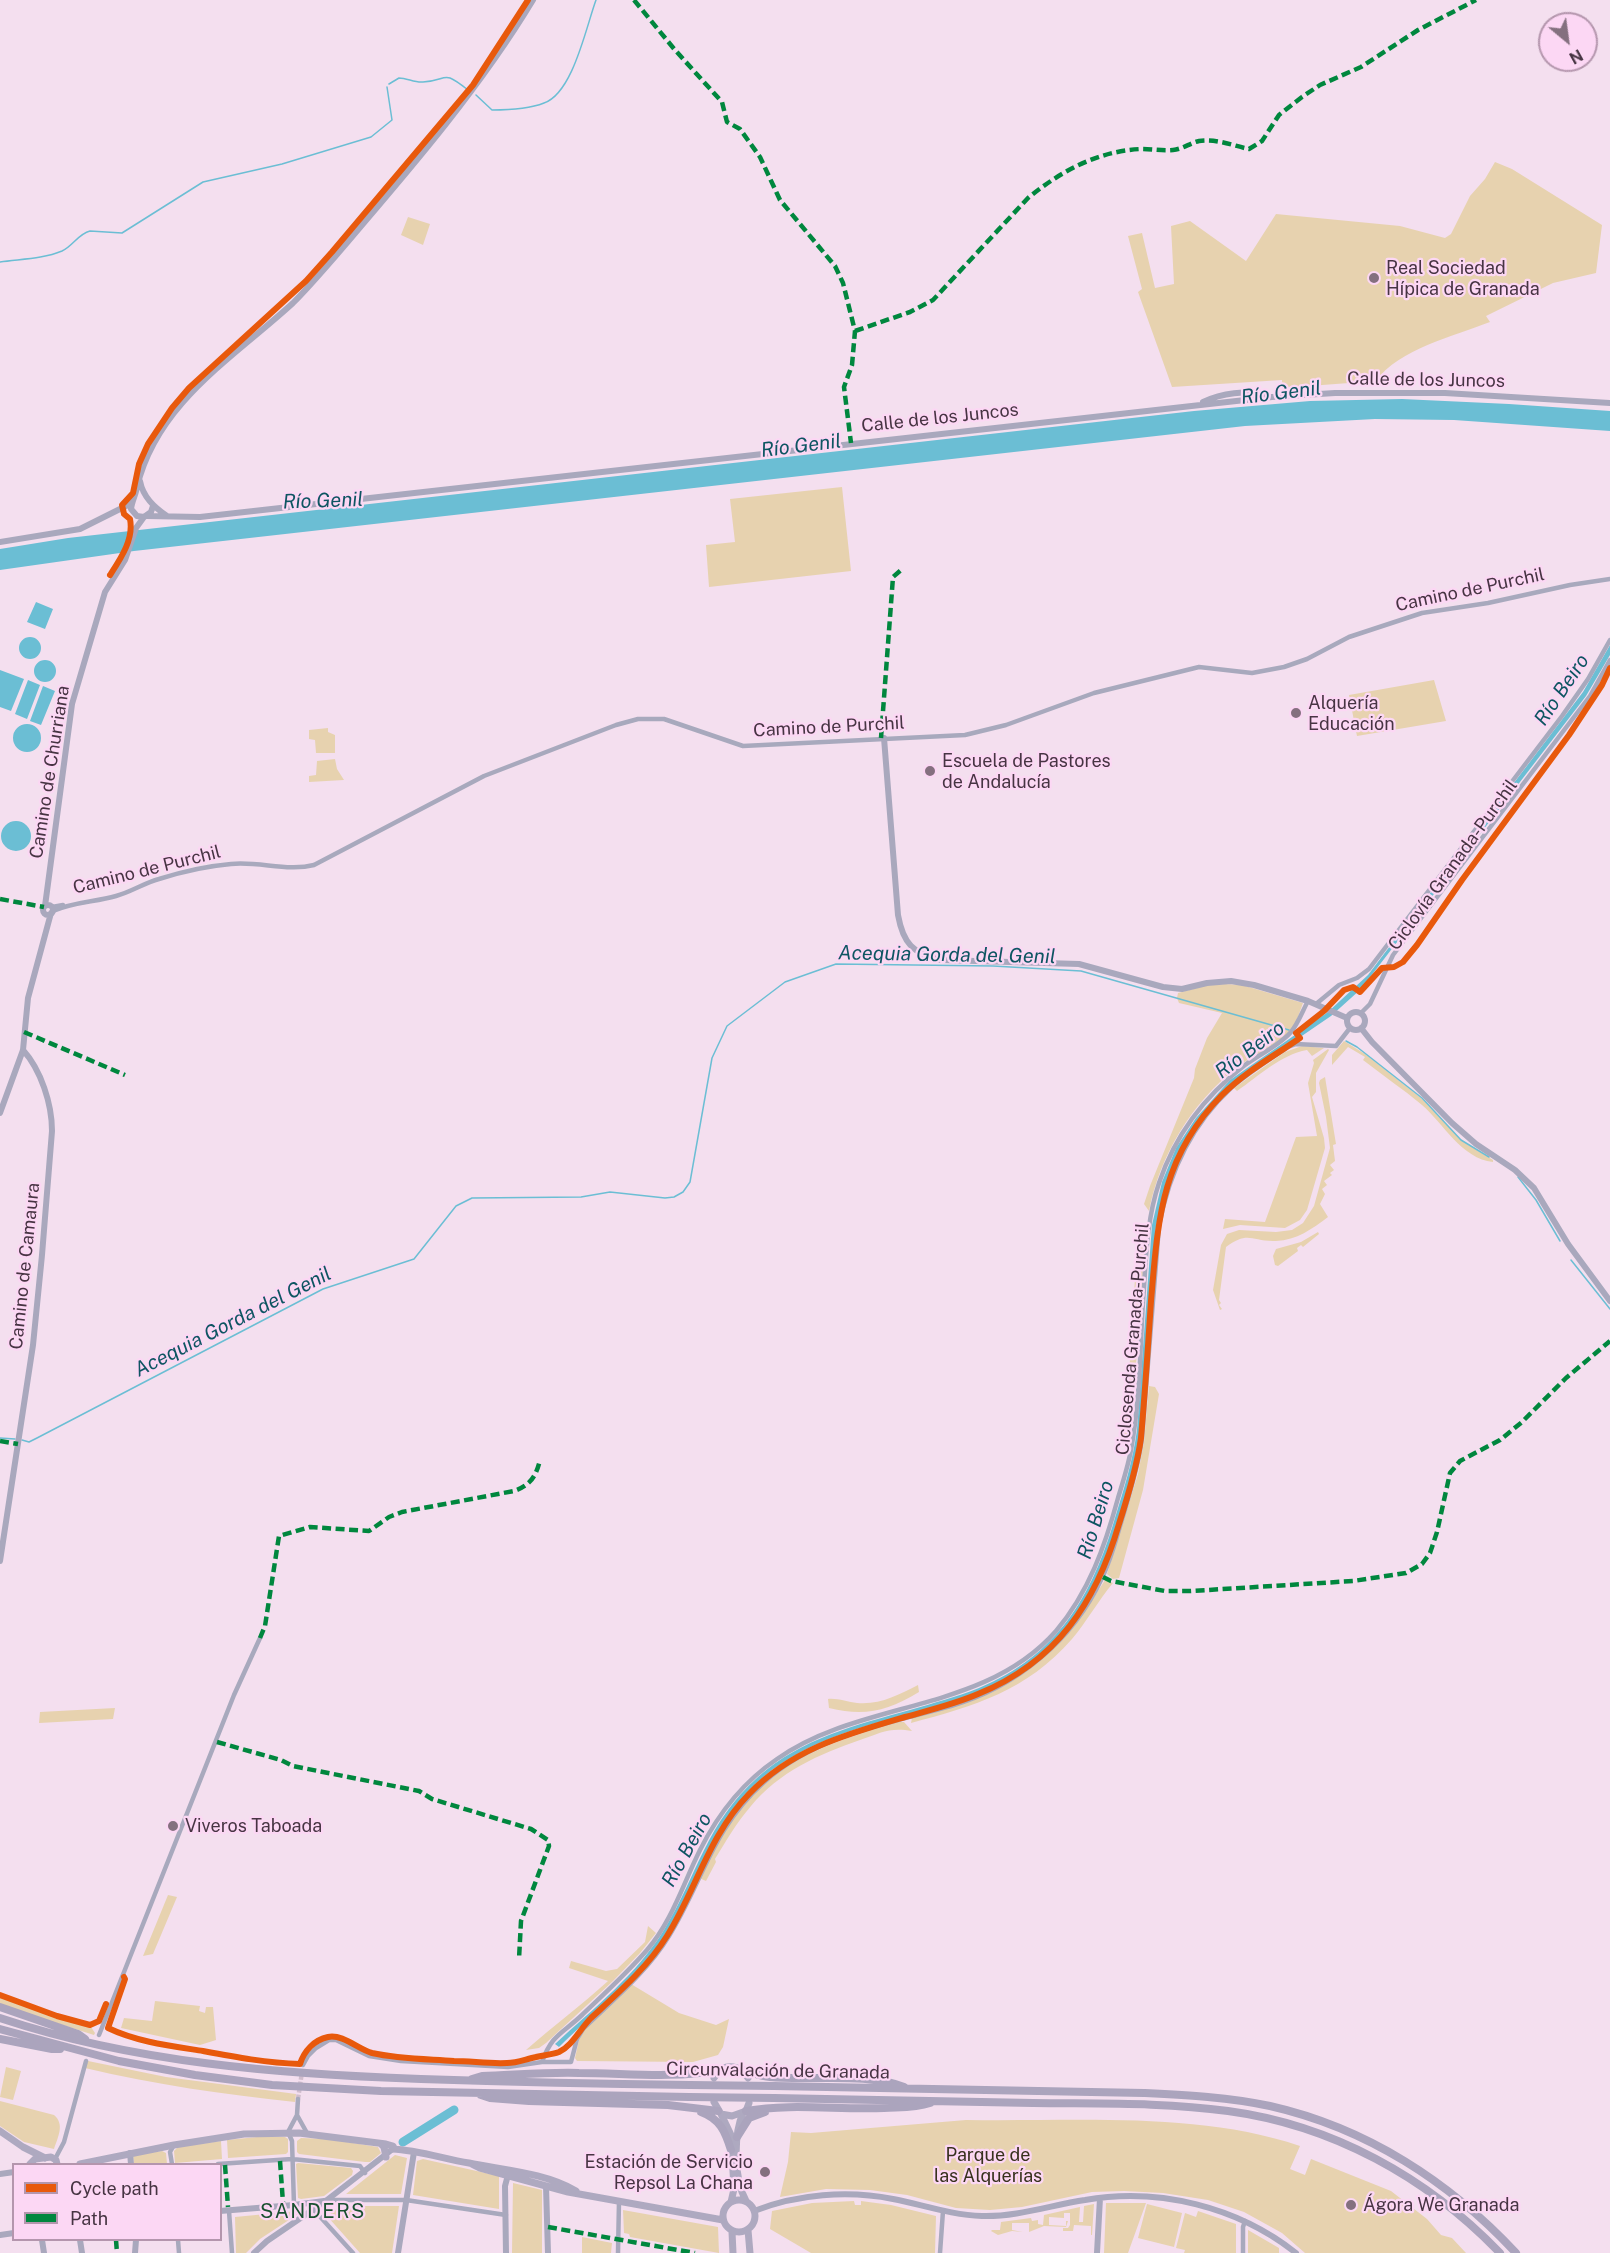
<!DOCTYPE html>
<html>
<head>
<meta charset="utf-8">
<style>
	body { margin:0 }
	#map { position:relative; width:1610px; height:2253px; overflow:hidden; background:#f4dfef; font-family:"Public Sans",sans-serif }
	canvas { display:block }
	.legend { position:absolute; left:12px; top:2163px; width:210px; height:78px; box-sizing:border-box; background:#fcd7f4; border:2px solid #b496ad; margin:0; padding:8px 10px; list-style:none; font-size:18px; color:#473443 }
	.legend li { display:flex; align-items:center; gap:12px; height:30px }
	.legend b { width:30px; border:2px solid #b496ad }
	.north { position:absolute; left:1538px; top:12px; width:60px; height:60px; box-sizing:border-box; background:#fcd7f4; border:2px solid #b496ad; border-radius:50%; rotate:151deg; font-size:16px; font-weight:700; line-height:24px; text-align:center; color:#473443 }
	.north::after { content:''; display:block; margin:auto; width:21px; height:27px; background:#84707f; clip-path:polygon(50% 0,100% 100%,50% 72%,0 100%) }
</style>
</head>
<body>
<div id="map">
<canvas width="1610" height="2253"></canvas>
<ul class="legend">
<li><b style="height:8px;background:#e8590c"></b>Cycle path</li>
<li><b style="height:8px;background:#00873e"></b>Path</li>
</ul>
<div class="north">N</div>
</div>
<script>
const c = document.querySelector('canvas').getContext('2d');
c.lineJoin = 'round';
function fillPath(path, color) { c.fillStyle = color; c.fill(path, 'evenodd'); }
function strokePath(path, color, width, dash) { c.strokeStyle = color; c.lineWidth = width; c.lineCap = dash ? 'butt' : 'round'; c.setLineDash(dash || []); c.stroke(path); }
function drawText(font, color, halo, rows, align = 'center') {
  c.font = font + ' "Public Sans",sans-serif'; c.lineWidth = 4.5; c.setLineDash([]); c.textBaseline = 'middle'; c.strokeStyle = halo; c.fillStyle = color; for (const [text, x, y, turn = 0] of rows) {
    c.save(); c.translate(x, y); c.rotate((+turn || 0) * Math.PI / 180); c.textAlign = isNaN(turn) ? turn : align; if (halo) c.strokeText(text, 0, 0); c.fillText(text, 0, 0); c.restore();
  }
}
const green = new Path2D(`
	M1495,162L1512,169L1602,225L1596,273L1553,283L1486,316L1490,322C1454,336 1399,349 1376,381L1282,388V380L1172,387L1138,292L1142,289L1128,236L1142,233L1155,288L1174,284L1171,226L1190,221L1246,261L1276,214L1400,226L1445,238L1451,234L1470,196L1485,179Z
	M408,217L430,224L423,245L401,235Z
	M842,487L851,571L709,587L706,545L735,542L730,499Z
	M1434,680L1446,721L1357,736L1349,695Z
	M328,728V732L335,735V753H316L315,740L309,739V730Z
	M335,759L337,769L344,780L309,782V776L316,775L317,761Z
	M1225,984L1242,985L1303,1003C1300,1011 1297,1021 1293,1028C1285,1040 1249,1058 1236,1068C1191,1104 1160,1155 1149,1211L1144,1204L1150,1186L1194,1078L1195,1069L1207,1038L1222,1013L1179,1003L1177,998L1178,993L1208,985Z
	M1344,1041L1365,1054L1421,1098L1462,1141L1493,1160V1162C1462,1159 1443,1123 1422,1105C1403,1089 1382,1075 1363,1060L1365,1057L1348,1047L1332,1065V1055Z
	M1302,1046L1324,1048L1312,1056L1307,1050C1280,1055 1259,1076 1237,1091L1234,1088L1285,1052Z
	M1328,1049L1329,1050L1316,1073V1092L1312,1097L1324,1138L1325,1148L1307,1210L1300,1220L1285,1228L1240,1225L1223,1229L1225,1219L1265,1222L1296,1137L1317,1136L1308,1083L1314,1063L1313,1060Z
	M1325,1077L1336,1144L1333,1145L1335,1161L1330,1165L1334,1170L1330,1173L1332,1175L1324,1181L1327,1185L1322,1189L1325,1194L1320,1204L1328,1217C1312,1229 1297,1240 1276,1241C1251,1242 1249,1230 1226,1247L1219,1300L1221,1303L1219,1305L1222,1309L1220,1310L1213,1290L1221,1245L1227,1234L1239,1230L1276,1232L1292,1230L1303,1223L1314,1206L1330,1148L1326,1117L1319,1083L1320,1080Z
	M1138,1229L1146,1230L1131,1431L1127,1435L1121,1432L1124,1396L1129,1376Z
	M1318,1232L1319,1234L1303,1247L1301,1245L1297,1248L1298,1251L1278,1266L1275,1265L1273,1256L1276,1249L1301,1242Z
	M1149,1386L1155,1387L1159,1394L1143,1490L1119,1578L1113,1579L1107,1574L1138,1474L1144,1442Z
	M1105,1580L1113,1583C1098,1601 1087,1621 1072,1639C1027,1691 974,1706 911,1723L912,1718L989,1693L1039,1662L1087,1608Z
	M918,1685L919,1692C887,1711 865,1717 829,1708L828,1699C837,1698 848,1702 857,1703C880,1705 898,1695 918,1685Z
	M115,1708L113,1719L39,1723L40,1712Z
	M898,1722H904L912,1731C890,1727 880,1733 860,1740C819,1754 779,1772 751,1806C737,1822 726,1841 715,1859L716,1862L706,1881L699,1878C708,1861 716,1840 728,1825C776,1759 823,1745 898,1722Z
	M168,1895L177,1897L153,1954L143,1956Z
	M648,1926L656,1933L640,1953L613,1981L546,2043L539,2048L526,2050C553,2026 582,2005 608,1981L569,1968L571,1961L606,1971L617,1969L645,1942Z
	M631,1984L679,2013L716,2025L729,2019L723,2047L718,2055L693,2062L577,2061L575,2058L579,2040L583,2031Z
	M0,1997L86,2025L91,2027L95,2033L94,2035L0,2005Z
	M155,2001L200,2006L199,2011L205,2013L206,2007H213L216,2040L200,2045L121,2028L124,2018L152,2021Z
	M88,2061L166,2077L296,2094L295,2102C224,2094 155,2085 85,2068Z
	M6,2067L21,2071L13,2100L0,2097Z
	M0,2101L54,2115C65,2124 58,2137 54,2149L24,2142L0,2126Z
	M966,2120C1075,2122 1196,2111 1300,2146L1290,2169L1305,2175L1311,2159L1391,2191L1427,2219L1441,2235L1452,2238L1466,2253H1305L1282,2233L1244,2212L1208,2200L1163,2193L1124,2191L1092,2192L1022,2207L990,2210L956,2208L907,2195L870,2190L826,2189L780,2197L788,2162L791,2132L811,2133Z
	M257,2137H285L288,2139V2152L286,2154L228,2158L227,2140Z
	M301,2138L328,2139L378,2147L381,2153L370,2162H365L299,2154L297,2152V2141Z
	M221,2141L222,2159L175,2163L174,2151L178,2147Z
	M162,2151L166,2153L167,2164H134L133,2155Z
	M395,2155L407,2158L401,2194H346Z
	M423,2159L499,2176V2209L413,2195L417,2161Z
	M298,2163L351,2168L353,2171L352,2175L324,2196L301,2199L298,2198L296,2164Z
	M513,2183L542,2190V2253H512Z
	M854,2201L855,2205H861V2201L891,2205L936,2216L935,2253H811L770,2229L772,2211L812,2203Z
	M1106,2203H1146L1128,2253H1104Z
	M1094,2204L1092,2235H1091V2226L1074,2225L1073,2231H1063V2228H1068L1070,2225V2213H1064V2218L1049,2217V2225L1066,2226V2221H1068L1066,2227L1044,2226L1029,2232V2223H1012V2230L1023,2232L1012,2231L998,2235L991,2231L992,2230H1000L1001,2222L1031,2218L1032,2221L1038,2220V2224L1043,2225L1044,2215L1080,2207L1079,2222H1083L1084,2206Z
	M1147,2204L1182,2213L1174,2247L1138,2238Z
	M352,2206H399L392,2253H360L327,2216L336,2210Z
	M623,2210L718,2227L719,2253L630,2237L629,2234L624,2233Z
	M297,2211L298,2214L260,2239L246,2253H236L235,2217Z
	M1198,2211L1236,2224V2253H1184L1185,2250L1176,2248L1185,2213L1196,2217Z
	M1248,2230L1279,2248V2253H1248Z
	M582,2237L612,2243L611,2253H582Z`);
const water = new Path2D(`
	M1402,399L1509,404L1610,411V431L1454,420L1375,419L1245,426L134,551L0,570V549L68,538L1194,411L1310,401Z
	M36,602L53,609L45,629L27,622Z
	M19 648a11 11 0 1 1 22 0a11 11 0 1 1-22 0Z
	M1610,645V655L1586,696L1361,989L1331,1016L1233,1083L1210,1106L1189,1134L1180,1150L1166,1183L1156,1226L1141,1430C1138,1458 1130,1484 1122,1510C1116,1530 1111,1551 1102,1570C1074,1632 1023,1679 958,1700C891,1721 818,1731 762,1778C710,1823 701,1877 667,1932C639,1976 596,2011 559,2047L555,2044C593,2009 637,1974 664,1930C698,1874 706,1823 758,1777C802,1738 856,1725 910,1710C933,1703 957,1697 979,1688C1058,1655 1092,1596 1115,1518C1124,1489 1133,1460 1137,1430L1152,1225L1162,1182L1176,1148L1196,1118L1230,1080L1328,1012L1368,975L1583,692Z
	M34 671a11 11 0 1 1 22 0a11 11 0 1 1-22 0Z
	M0,670L24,679L11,711L0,707Z
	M28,680L40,685L27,719L15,714Z
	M43,686L55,691L41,725L30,721Z
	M13 738a14 14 0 1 1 28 0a14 14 0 1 1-28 0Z
	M1 836a15 15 0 1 1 30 0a15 15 0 1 1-30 0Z`);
const stream = new Path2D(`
	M389,84L399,78C407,78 415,83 423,82C450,80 441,69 468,90
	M476,95L492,110C508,110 529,109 544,103C573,93 586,27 596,0
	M0,262C20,259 43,259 62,251C73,246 78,234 90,231L122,233L203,182L282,164L371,137L392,120L387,87
	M1346,1041L1357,1047L1422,1098L1461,1140L1489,1157
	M1518,1177L1536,1200L1560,1241
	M1571,1260L1610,1309
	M0,1438L15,1439
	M22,1440L29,1442L37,1438L323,1289L414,1259L456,1206L472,1198L581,1197L610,1192L665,1198L674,1197L683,1192L690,1182L712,1058L727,1026L785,982L836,964L993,966L1081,971L1289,1030`);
const river = new Path2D(`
	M403,2142L454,2110`);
const streetTunnel = new Path2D(`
	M298,2099L302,2072`);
const street = new Path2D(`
	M52,907L63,905
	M53,911C73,902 95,902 116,896C131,892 144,883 159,879C181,872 208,866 231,864C259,861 288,872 314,865L484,776L616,725L638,719H664L743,746L965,735L1006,725L1094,693L1199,667L1252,673L1284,667L1307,659L1349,637L1422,613L1488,603L1570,585L1610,579
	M1316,1004L1339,985L1357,978L1369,969L1562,716L1588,679L1610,640
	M1361,1013L1370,1004L1393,955L1590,696L1610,660
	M99,2035L234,1695L260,1638
	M542,2062C552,2034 562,2034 582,2015C604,1994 627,1973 647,1950C672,1921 683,1884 700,1850C718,1814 743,1782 777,1759C862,1699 983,1714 1056,1631C1089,1592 1105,1546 1118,1498C1123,1482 1128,1466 1131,1450C1140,1401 1140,1350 1143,1302C1146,1262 1146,1221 1159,1183C1175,1135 1206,1095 1245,1065C1260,1054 1280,1045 1291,1032C1298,1024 1303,1010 1308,1001
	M303,2065L308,2056L316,2048L329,2040H336L369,2056L401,2061L508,2067L542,2062H571L577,2039L583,2029C613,2000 647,1972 669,1936C703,1881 712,1829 763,1783C815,1736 886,1724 951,1706C1017,1687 1073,1640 1102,1578C1112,1558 1117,1535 1124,1513C1131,1488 1139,1464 1142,1438L1159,1226C1169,1173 1191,1125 1231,1088C1248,1073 1269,1060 1288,1047L1296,1044L1336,1046L1350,1028
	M297,2115L307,2133
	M55,2159L64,2142L86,2061
	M172,2164L170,2152L174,2145
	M218,2164L292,2159L360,2166L365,2173
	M327,2200H406L506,2215
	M294,2205L292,2141L288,2132L297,2115L298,2099
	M314,2210L353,2253
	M229,2211L232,2253
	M178,2240L179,2253
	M618,2253L619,2201
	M940,2253L943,2211
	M1243,2253V2227L1245,2221`);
const secondary = new Path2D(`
	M1203,402C1222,393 1246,390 1266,395
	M140,481C143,497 154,507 167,516
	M153,506L151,512L144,517L137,516L131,509C132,501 136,494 137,487C157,403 233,358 293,303C307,289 320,274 333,259C404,176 477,93 533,0
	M147,516L200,517L1272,397L1335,393H1445L1610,403
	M0,542L80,529L132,503
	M884,738L898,915C903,943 913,954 941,960L1079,964L1163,987L1182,989L1207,983L1231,981L1254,985L1308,1001L1347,1018
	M43 910a5 5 0 1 1 10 0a5 5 0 1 1-10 0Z
	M45,906L72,704L105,592L125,560L136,528L144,517
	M1347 1021a9 9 0 1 1 18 0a9 9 0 1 1-18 0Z
	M1361,1028L1372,1042L1452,1123L1476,1144L1515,1170L1534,1188L1568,1244L1610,1301
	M0,1113L23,1050L28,998L51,913
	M0,1561L33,1345L42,1255L52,1131C52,1104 41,1070 23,1050
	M130,2153L131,2164
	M0,2174L14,2172
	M546,2186L548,2253
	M220,2211L294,2205L324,2201
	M754,2211C797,2194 848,2190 893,2199C923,2205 952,2215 982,2216C1018,2217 1051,2205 1085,2200C1159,2187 1238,2207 1296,2253
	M0,2235L14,2233
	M42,2240L44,2253
	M80,2240L82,2253
	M135,2253L136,2240
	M254,2253L267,2241L327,2200L394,2148
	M398,2253L414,2152
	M506,2253L505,2186L508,2175
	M1097,2253L1100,2198`);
const primary = new Path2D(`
	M714,2078C720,2066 731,2064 742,2070L748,2078
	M714,2102L721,2114L732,2116L746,2111L749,2103
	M743,2113C733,2136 734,2179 746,2201
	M721,2114L731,2135L734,2189L731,2202
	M0,2131L23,2147L45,2158
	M381,2144L384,2147L386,2157
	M392,2149C418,2150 444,2159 469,2163C503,2170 546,2173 576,2191
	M30,2164L35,2159L51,2157L56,2160L57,2164
	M80,2164L174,2145L244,2134L299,2133L386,2144L393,2146L394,2148
	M472,2164L480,2168L568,2192L723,2220
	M723 2216a16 16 0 1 1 32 0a16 16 0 1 1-32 0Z
	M748,2230L750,2253
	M732,2232L733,2253`);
const highway = new Path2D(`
	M0,2007L78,2034L85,2039
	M0,2018C135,2063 280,2074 421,2079C511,2082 600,2084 690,2085
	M0,2029L119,2061L195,2075L272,2085L381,2091L689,2097
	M0,2039L52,2049H60
	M742,2070C751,2072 760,2076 770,2077C809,2081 868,2072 904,2087
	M472,2079L482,2076C514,2075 547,2072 579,2073C626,2073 672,2079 718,2070
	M774,2086L1144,2093C1186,2095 1229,2097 1270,2106C1367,2128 1450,2182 1516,2253
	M481,2095L490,2098L529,2101L668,2105L718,2111
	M774,2098C860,2100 946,2102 1033,2103C1097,2104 1163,2102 1228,2111C1332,2125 1427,2177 1500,2253
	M746,2111C791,2103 838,2110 884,2108C900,2107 915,2108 930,2103
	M701,2112C720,2119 725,2131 731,2150
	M737,2137L749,2118L765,2112`);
const highwayBridge = new Path2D(`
	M690,2085L774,2086
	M689,2097L774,2098`);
const quiet = new Path2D(`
	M634,0L675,50L722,102L727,122L740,129L760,157L780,200L835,266L843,283L855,331L852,365L844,387L851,443
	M855,331L910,312L933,300L1028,198C1061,171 1098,151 1141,149C1152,149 1163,151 1173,150C1183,149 1190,143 1199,141C1215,138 1234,146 1249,149L1262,141L1279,115L1302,97L1320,85L1361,67L1418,30L1476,0
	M881,738L893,577L901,570
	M0,899L44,907
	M24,1032L125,1075
	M0,1441L18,1444
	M1103,1577L1111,1581L1165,1591H1191L1353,1581L1406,1573L1422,1564L1430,1553L1437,1532L1450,1473L1460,1461L1500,1440L1522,1422L1566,1378L1610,1341
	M260,1638L265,1626L279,1536L310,1527L369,1531L389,1517L402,1512L514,1491C531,1485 536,1476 540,1460
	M217,1742L281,1760L293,1766L419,1791L432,1799L531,1829L548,1840L549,1846L521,1921L519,1959
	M280,2161L283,2203
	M225,2165L228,2207
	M548,2227L695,2253
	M116,2240L117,2253`);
const cycleway = new Path2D(`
	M110,575C121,558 134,539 130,519L124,514L122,505L133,493L139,464L148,444L172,408L189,388L306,281L332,252L473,85L528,0
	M124,1977L125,1979L108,2028C137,2042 171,2046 203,2051C235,2057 267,2063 300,2064C304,2051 314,2040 328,2037C343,2034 358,2049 372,2053C399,2059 427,2059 454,2061C471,2061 489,2064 507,2063C517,2063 526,2059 536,2057C543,2055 551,2055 559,2052C572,2046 580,2029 591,2018C618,1993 647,1968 667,1936C696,1890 709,1835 749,1794C792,1749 847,1734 905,1717C930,1710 955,1704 978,1694C1057,1662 1096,1602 1119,1524C1128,1496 1137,1467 1141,1438C1145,1393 1148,1347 1151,1301C1158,1219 1161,1157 1222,1095C1245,1072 1274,1056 1300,1038L1296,1033L1324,1011L1344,990L1353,987L1360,992L1382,968L1394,967L1403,962L1417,945L1462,880L1569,735L1602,685L1610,668
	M0,1995L57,2016L90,2025L99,2021L106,2004`);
const markers = [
	[1374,278,6,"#84707f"],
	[1296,713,6,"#84707f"],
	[930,771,6,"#84707f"],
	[173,1826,6,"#84707f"],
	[765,2172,6,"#84707f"],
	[1351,2205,6,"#84707f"]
];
const poiNames = [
	["Real Sociedad",1386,268],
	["Hípica de Granada",1386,289],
	["Alquería",1308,703],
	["Educación",1308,724],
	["Escuela de Pastores",942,761],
	["de Andalucía",942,782],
	["Viveros Taboada",185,1826],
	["Estación de Servicio",753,2162,"right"],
	["Repsol La Chana",753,2183,"right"],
	["Ágora We Granada",1363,2205]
];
const streetNames = [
	["Calle de los Juncos",1426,380,1],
	["Calle de los Juncos",940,418,-6],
	["Camino de Purchil",1470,590,-12],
	["Camino de Purchil",829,727,-3],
	["Camino de Churriana",50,772,-81],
	["Ciclovía Granada-Purchil",1453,865,-54],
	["Camino de Purchil",147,870,-14],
	["Camino de Camaura",25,1266,-84],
	["Ciclosenda Granada-Purchil",1133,1339,-85],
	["Circunvalación de Granada",778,2071,1]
];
const parkNames = [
	["Parque de",988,2155],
	["las Alquerías",988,2176]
];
const waterNames = [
	["Río Genil",1281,393,-7],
	["Río Genil",801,446,-7],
	["Río Genil",323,501,-2],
	["Río Beiro",1562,690,-56],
	["Acequia Gorda del Genil",947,955,1],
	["Río Beiro",1250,1050,-37],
	["Acequia Gorda del Genil",233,1322,-27],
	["Río Beiro",1096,1520,-73],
	["Río Beiro",687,1850,-61]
];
const neighbourhoodNames = [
	["SANDERS",313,2212]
];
fillPath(green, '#e7d2af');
fillPath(water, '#6bbed4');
strokePath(stream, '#6bbed4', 1.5);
strokePath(river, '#6bbed4', 9);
strokePath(streetTunnel, '#d1bdcd', 4.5, [4.5, 2]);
strokePath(street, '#a8a9bd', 4.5);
strokePath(secondary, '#a9a8bd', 6);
strokePath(primary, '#aea9c0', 7);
strokePath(highway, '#aba4bd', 8);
strokePath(highwayBridge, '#aba4bd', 8);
strokePath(quiet, '#00873e', 4.5, [9, 4.5]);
strokePath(cycleway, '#e8590c', 6);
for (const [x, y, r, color] of markers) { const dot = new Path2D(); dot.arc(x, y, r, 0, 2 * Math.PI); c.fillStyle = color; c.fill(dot); strokePath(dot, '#fcd7f4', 2); }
drawText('18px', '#473443', '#fcd7f4', poiNames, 'left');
drawText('18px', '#473443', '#fcd7f4', streetNames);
drawText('18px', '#37311d', '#fcd7f4', parkNames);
drawText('italic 20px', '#0e5562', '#fcd7f4', waterNames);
c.letterSpacing = '1.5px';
drawText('20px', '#1a5130', '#fcd7f4', neighbourhoodNames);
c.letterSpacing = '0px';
</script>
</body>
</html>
